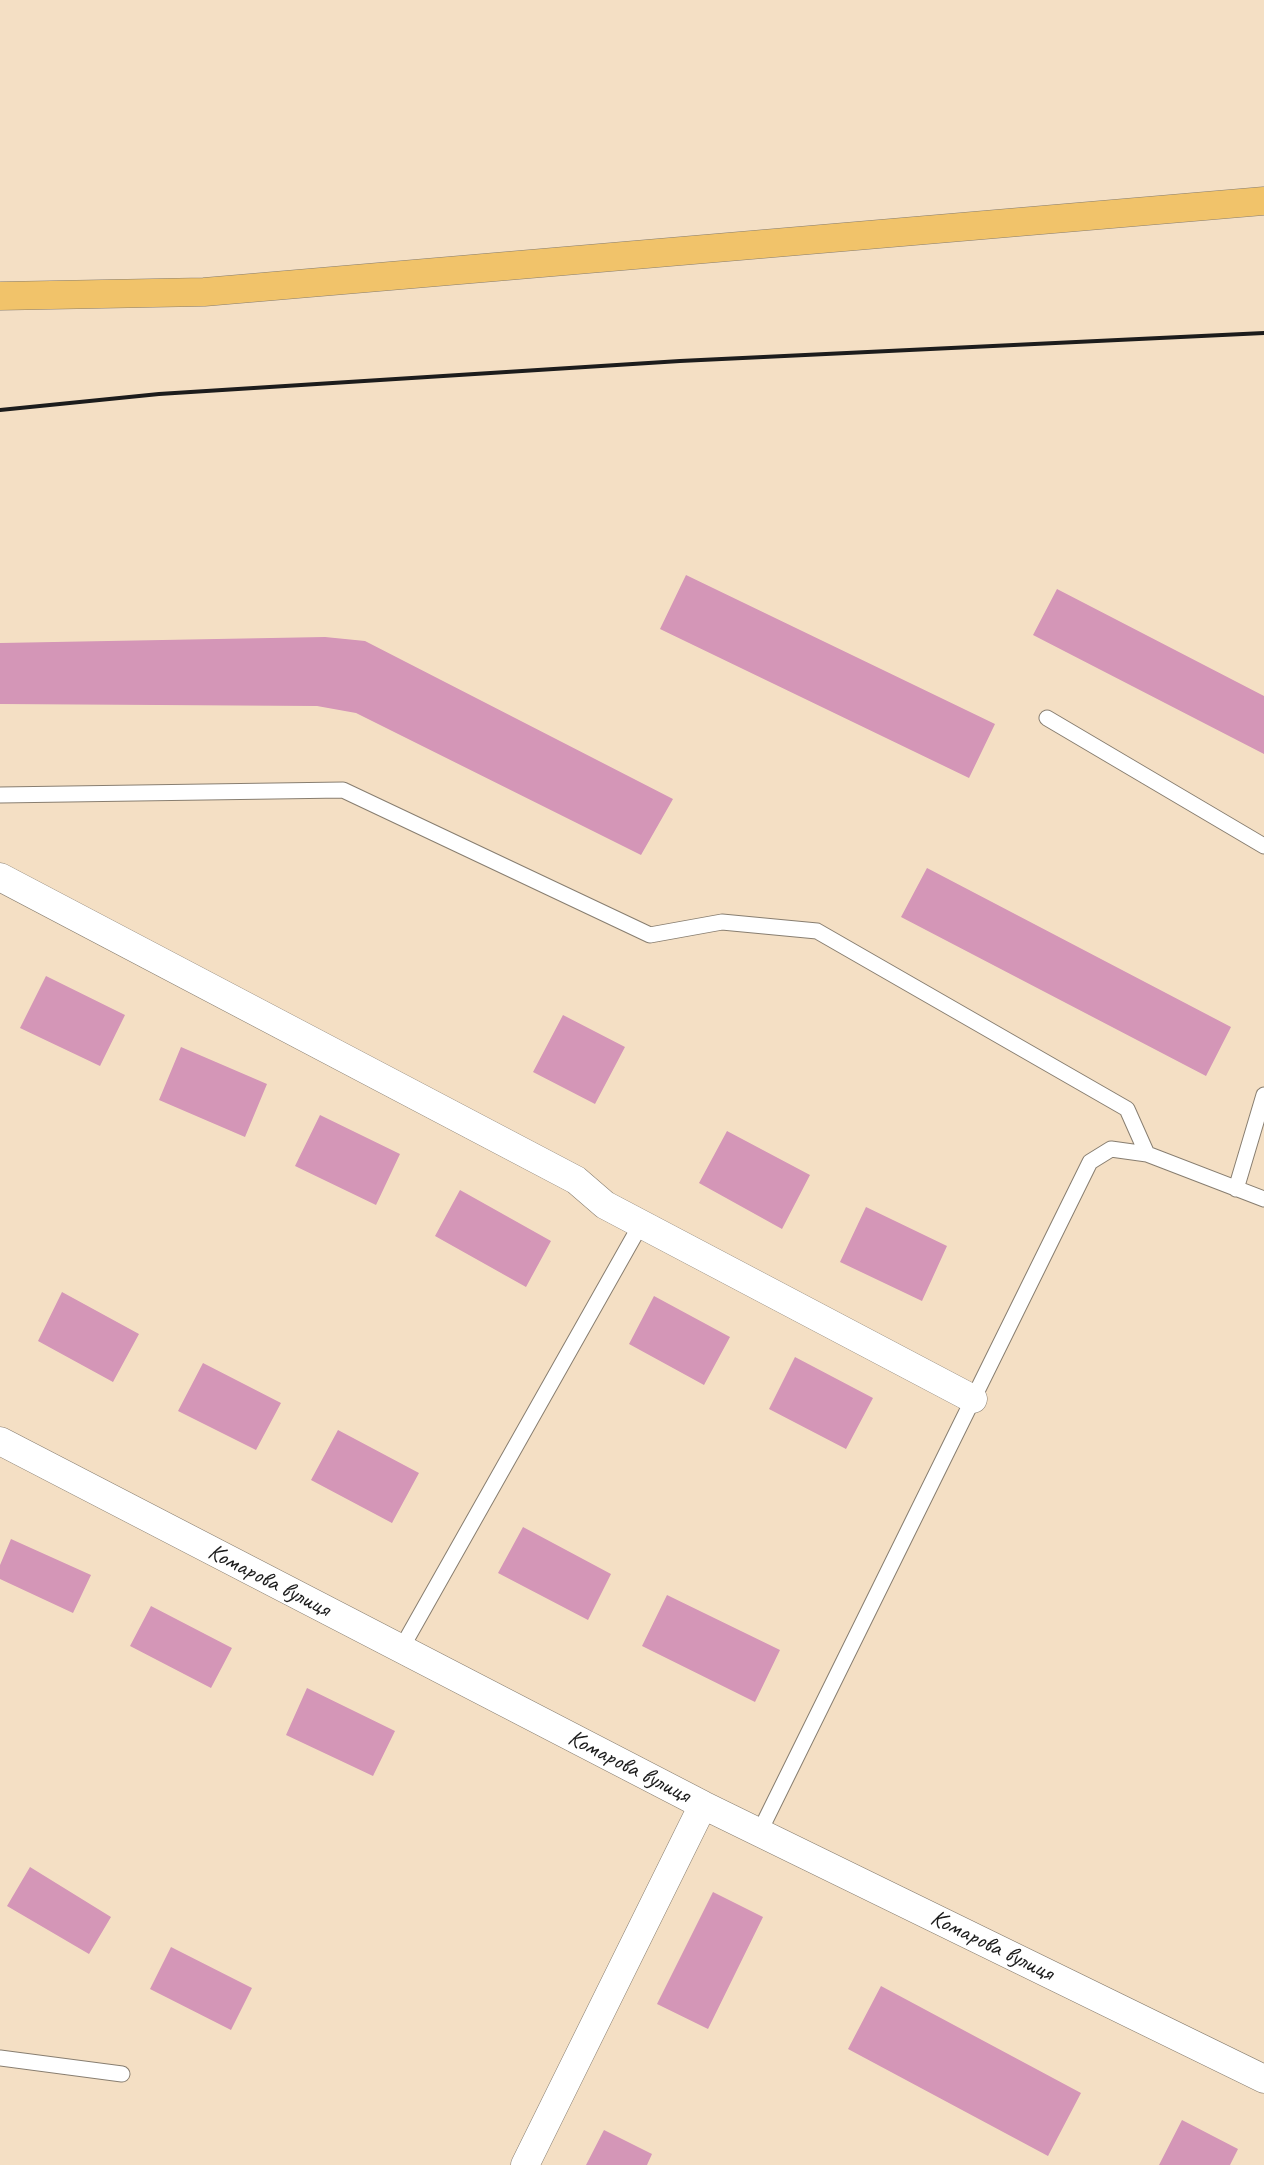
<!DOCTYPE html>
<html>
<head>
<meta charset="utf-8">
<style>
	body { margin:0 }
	canvas { display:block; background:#f4dfc4 }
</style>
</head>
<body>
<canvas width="1264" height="2165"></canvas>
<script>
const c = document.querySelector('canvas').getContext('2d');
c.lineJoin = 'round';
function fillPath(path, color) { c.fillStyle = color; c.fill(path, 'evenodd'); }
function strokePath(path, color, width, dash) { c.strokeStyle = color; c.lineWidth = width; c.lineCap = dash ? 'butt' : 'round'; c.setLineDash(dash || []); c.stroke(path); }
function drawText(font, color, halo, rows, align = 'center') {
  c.font = font + ' Caveat,sans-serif'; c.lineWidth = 4; c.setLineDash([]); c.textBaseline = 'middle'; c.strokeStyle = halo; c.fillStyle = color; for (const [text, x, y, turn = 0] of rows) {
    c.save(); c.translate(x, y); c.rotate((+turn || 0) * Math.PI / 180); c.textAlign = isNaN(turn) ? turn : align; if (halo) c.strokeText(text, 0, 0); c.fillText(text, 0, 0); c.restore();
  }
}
const building = new Path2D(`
	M686,575L995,724L969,778L660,629Z
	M1057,589L1264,696V754L1033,635Z
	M325,637L365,641L673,799L641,855L356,713L317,706L0,704V643Z
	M927,868L1231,1027L1206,1076L901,917Z
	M46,976L125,1015L100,1066L20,1028Z
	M563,1015L625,1047L595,1104L533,1072Z
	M181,1047L267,1084L245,1137L159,1100Z
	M320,1115L400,1154L376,1205L295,1166Z
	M727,1131L810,1175L782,1229L699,1183Z
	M460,1190L551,1241L526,1287L435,1236Z
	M866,1207L947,1246L922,1301L840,1262Z
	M62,1292L139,1334L113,1382L38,1341Z
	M654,1296L730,1337L704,1385L629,1344Z
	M795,1357L873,1398L846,1449L769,1409Z
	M203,1363L281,1403L256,1450L178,1411Z
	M338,1430L419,1473L392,1523L311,1480Z
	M523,1527L611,1574L588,1620L498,1573Z
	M11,1539L91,1575L73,1613L0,1579V1565Z
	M667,1595L780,1650L755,1702L642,1646Z
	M151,1606L232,1648L211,1688L130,1646Z
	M307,1688L395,1731L373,1776L286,1735Z
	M30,1867L111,1917L89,1954L7,1906Z
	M713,1892L763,1917L708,2029L657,2004Z
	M171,1947L252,1988L231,2030L150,1989Z
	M881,1986L1081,2093L1048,2156L848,2049Z
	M1182,2120L1238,2149L1230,2165H1159Z
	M604,2130L652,2154L647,2165H586Z`);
const lane = new Path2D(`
	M1047,718L1264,846
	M0,795L343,790L650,935L722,922L817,931L1127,1109L1147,1154
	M1236,1189L1264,1095
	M401,1649L641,1224
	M759,1833L1090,1162L1111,1149L1147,1154L1264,1199
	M0,2058L122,2074`);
const street = new Path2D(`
	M0,877L576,1180L605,1205L973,1399
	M0,1441L703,1805L1264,2079
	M525,2165L703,1805`);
const primary = new Path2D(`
	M0,296L204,292L1264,201`);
const rail = new Path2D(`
	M0,410L159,394L680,361L1264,333`);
const streetNames = [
	["Комарова вулиця",269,1581,27],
	["Комарова вулиця",629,1767,27],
	["Комарова вулиця",992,1946,26]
];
fillPath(building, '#d496b7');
strokePath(lane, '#887e70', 17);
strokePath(street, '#887e70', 29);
strokePath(primary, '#887e70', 29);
strokePath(lane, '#fff', 15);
strokePath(street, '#fff', 28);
strokePath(primary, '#f1c36a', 28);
strokePath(rail, '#1c1c1c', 4);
drawText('24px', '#1c1c1c', '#fff', streetNames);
</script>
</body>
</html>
